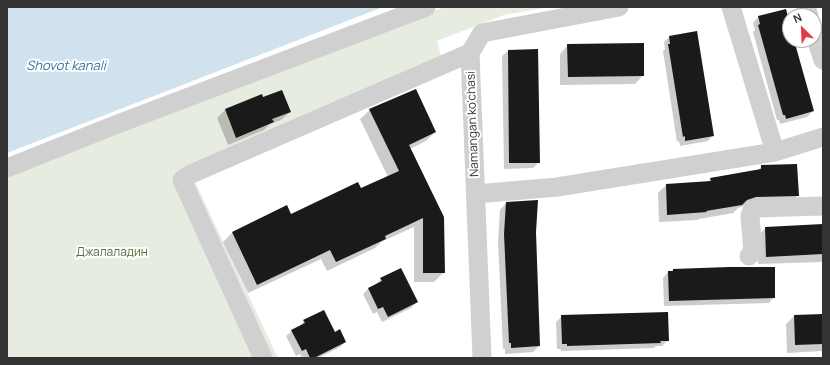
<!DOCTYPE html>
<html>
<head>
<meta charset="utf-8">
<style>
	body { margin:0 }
	#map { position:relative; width:830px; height:365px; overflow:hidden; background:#fff; font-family:Manrope,sans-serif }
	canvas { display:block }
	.frame { position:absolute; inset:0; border:8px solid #333; pointer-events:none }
	.north { position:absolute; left:782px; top:8px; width:40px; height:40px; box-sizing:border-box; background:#fff; border:1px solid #adadad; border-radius:50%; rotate:336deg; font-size:11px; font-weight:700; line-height:16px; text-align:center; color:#333 }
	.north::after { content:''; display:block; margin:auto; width:14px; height:18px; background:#e63946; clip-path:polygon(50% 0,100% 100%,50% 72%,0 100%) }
</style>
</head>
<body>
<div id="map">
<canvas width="830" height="365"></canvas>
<div class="frame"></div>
<div class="north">N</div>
</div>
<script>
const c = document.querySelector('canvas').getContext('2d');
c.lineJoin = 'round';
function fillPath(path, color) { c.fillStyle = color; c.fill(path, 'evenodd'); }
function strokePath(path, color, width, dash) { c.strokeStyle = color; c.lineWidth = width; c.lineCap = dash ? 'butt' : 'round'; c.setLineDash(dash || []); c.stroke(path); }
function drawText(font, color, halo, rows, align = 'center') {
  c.font = font + ' Manrope,sans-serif'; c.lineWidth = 4; c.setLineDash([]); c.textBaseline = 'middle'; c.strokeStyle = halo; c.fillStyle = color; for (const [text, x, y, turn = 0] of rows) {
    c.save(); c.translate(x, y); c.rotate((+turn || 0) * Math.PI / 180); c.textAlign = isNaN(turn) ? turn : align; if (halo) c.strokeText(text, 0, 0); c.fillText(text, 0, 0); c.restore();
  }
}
const green = new Path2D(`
	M445,7H549L504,15L437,41L442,60L194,180L278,358H7V175L144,120Z`);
const water = new Path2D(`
	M7,7H383L7,153Z`);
const shadow = new Path2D(`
	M785,10L790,28V40H793L813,111L807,117L780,124L779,120H777L753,32L755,30L753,23L758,17Z
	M669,37L713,135L708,141L680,146L679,141L677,142L663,51L665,49L664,42Z
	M568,45L643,75L635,84L560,85V54Z
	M537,50L539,162L533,168L504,169L502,56L508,51Z
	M261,96L262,99L290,112L281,120L270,124L264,130L228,145L217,118L225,110Z
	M370,110L435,132L426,141L410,149L444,272L434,282H414V227L381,242L375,248L327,271L321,259L248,293L223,242L232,233L291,215L361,190L388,177L360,119Z
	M762,166L798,195L789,204L747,205L738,208L733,213L699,219L697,220L659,222L658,193L666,185L707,182L711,179L757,171Z
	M506,203L535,232L539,346L533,352L505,354V349H503L498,241L500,210Z
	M823,225V262L758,264L757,236L766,228Z
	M673,270L774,297L769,303L664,306L663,278L668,272H671Z
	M381,279L417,302L411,308L382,322L377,312L373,314L363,294L368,289L375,285Z
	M823,315V351L787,353L786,324L794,316Z
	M562,316L668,340L662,346H656L654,348L561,351V349H557L556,322Z
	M304,321L335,333L345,342L340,347L318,358H302L300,354L296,356L286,336L292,331L299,327Z`);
const building = new Path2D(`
	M786,9L790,24V40H794L814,111L786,119L785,115H783L758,25L760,24L758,16Z
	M697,31L714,136L685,141V136L683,137L668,44H670L669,36Z
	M644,43V76L568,77L567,44Z
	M538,49L540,163H509L508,50Z
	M416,89L436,132L409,145L444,217L445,273H423V218L385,236L386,239L336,262L330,250L257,285L232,232L287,205L291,214L358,182L361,188L399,171L369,109Z
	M282,90L291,112L272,119L274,122L236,138L225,109L262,94L263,97Z
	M797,164L799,196L756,197L747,200L742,205L706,211L707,212L667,215L666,184L711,181L710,178L761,169V165Z
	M538,200L536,232L540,346L511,348V343H509L504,234L506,202Z
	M823,224V254L766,257L765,227Z
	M729,267H775V298L669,301L668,271H673V269Z
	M401,268L418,302L388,317L383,307L378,309L368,288L382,281L380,278Z
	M324,310L335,332L340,329L346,342L314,358H310L306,349L302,351L291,330L305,323L303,320Z
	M668,312L669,341H660L661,343L567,346V344H562L561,315Z
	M823,314V344L795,345L794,315Z`);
const minor = new Path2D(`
	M731,7L775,152
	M806,7L809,16
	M814,32L823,60
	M7,168L115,125L426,7
	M476,194L557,187L775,152L823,137
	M749,256L753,252L750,216L752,210L756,208L823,206
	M263,358L182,180L191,174L470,53
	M482,358L470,53L482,33L619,7`);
const streetNames = [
	["Namangan ko'chasi",473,124,-92]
];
const parkNames = [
	["Джалаладин",112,253]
];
const waterNames = [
	["Shovot kanali",66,66]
];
fillPath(green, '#e6ecdf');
fillPath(water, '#cfe2ee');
fillPath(shadow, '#0003');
fillPath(building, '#1a1a1a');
strokePath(minor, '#d0d0d0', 19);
drawText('12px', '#333', '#fff', streetNames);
drawText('12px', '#56703f', '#fff', parkNames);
drawText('italic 13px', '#3f7597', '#fff', waterNames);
</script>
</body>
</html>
